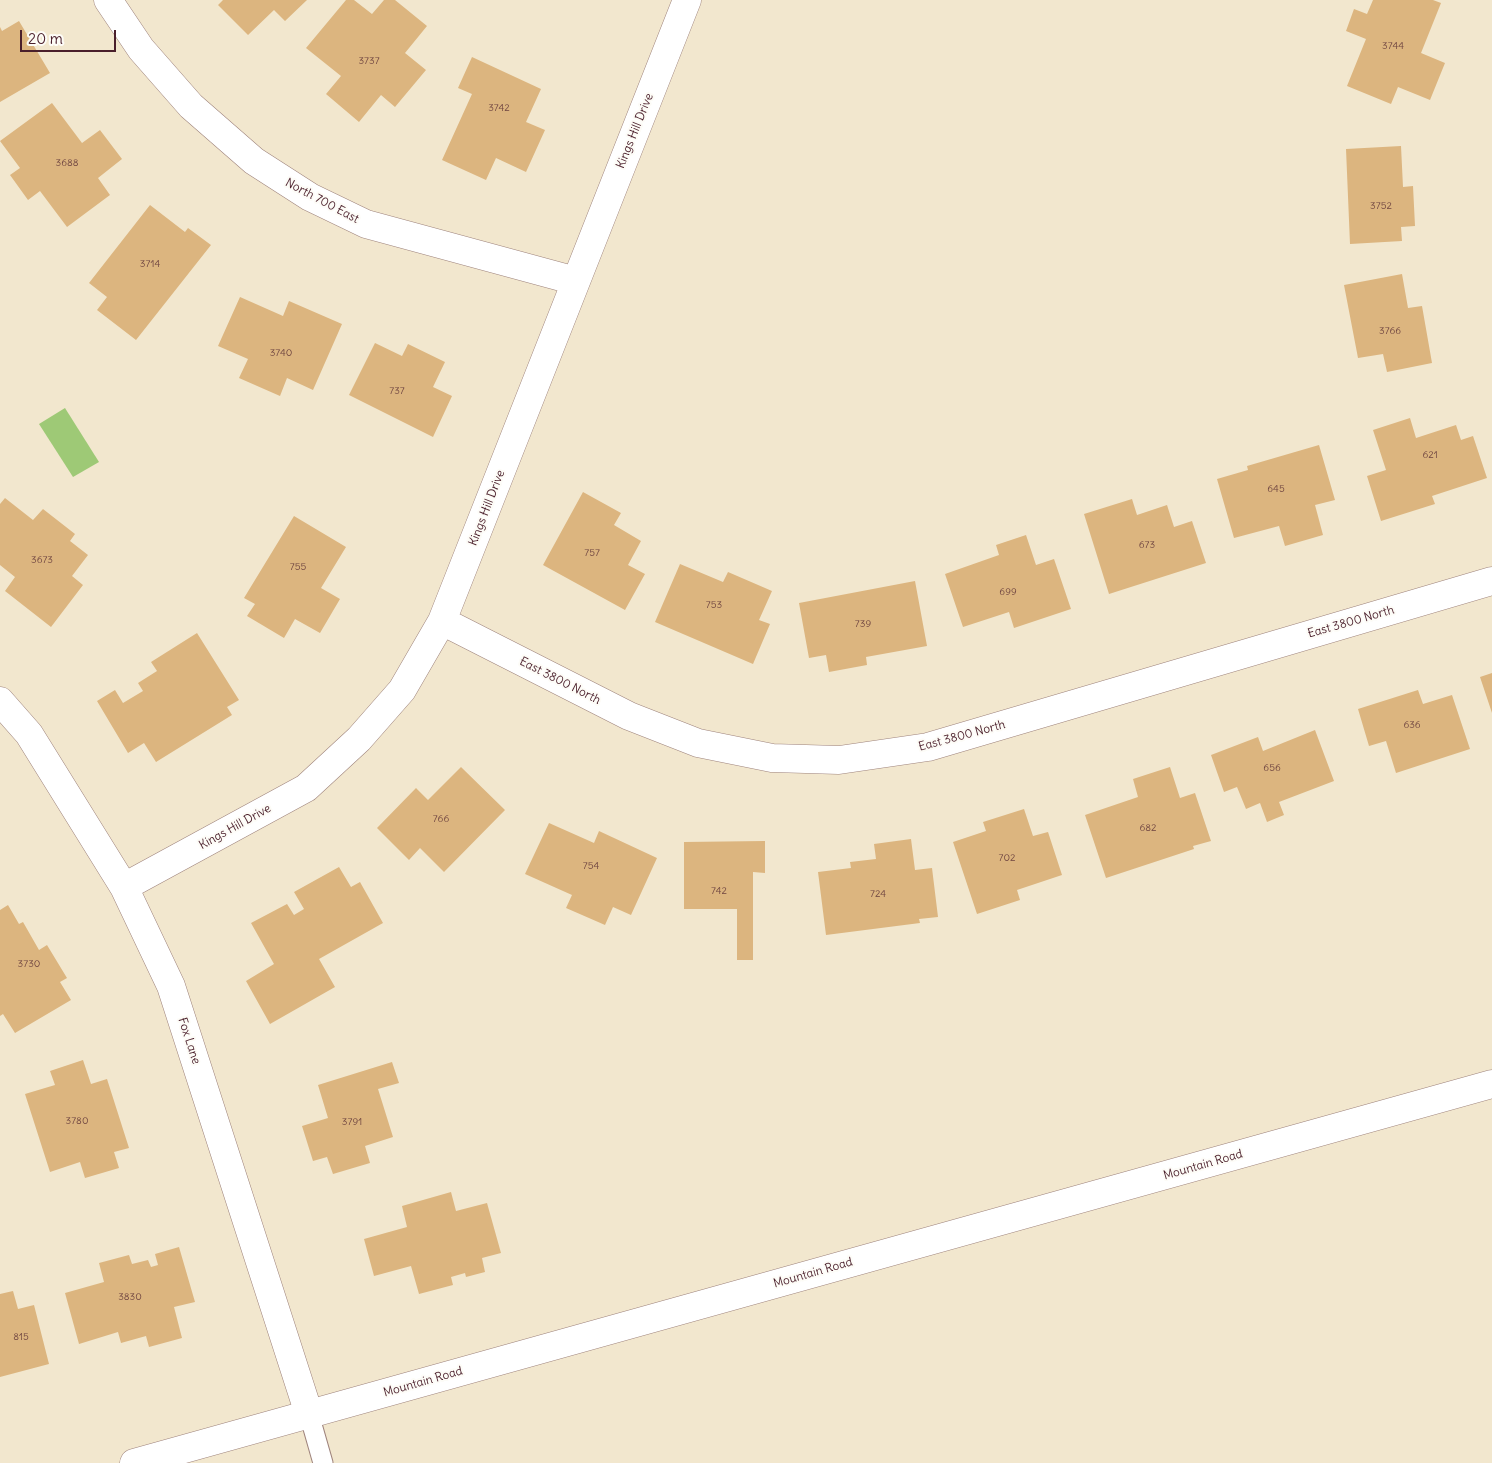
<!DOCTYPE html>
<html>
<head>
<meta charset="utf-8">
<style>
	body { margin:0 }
	#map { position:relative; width:1492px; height:1463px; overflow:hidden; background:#f2e7ce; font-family:Delius,sans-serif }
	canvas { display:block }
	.scale { position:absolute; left:20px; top:30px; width:96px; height:22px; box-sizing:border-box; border:2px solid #4a1f2b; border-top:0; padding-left:6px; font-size:15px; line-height:18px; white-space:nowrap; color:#4a1f2b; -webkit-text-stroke:4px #fdfcf7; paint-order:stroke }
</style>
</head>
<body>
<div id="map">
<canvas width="1492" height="1463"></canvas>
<div class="scale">20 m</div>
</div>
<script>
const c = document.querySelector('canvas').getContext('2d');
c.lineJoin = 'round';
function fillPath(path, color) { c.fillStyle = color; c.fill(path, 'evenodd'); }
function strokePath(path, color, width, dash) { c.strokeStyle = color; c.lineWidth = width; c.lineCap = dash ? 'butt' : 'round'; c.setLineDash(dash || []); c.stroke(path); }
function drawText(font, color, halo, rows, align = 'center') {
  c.font = font + ' Delius,sans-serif'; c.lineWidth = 4; c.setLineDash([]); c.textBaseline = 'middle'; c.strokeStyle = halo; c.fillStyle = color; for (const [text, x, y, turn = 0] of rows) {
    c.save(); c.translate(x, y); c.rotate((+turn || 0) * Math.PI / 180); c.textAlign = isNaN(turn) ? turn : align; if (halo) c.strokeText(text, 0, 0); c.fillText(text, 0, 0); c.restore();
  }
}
const green = new Path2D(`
	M65,408L99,462L73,477L39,424Z`);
const building = new Path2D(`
	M223,0H307L285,21L274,10L248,35L218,5Z
	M346,0H354L372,14L384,0H395L427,26L405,53L426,70L395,107L381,95L359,122L326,94L341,76L306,48Z
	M1373,0H1433L1441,3L1421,53L1445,63L1430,100L1398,87L1391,104L1347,86L1366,39L1346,31L1354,9L1367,14Z
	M19,21L50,73L0,102V27L2,31Z
	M472,57L541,89L526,122L545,130L526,172L496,158L486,180L442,160L472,94L458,88Z
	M52,103L82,143L100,130L122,159L98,178L110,195L67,227L40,191L28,200L10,175L20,168L0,141Z
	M1401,146L1403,187L1413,186L1415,226L1401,227L1402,241L1350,244L1346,149Z
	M150,205L185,232L188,228L211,245L136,340L97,310L107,297L89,283Z
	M1402,274L1408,308L1422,306L1432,363L1387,372L1383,354L1358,358L1344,285Z
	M240,297L283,316L289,301L342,324L313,390L287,378L280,396L239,378L248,359L218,346Z
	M375,343L402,356L408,344L445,362L433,387L452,396L433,437L349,395Z
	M1410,418L1416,438L1456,425L1461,440L1473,436L1487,478L1432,496L1435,504L1381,521L1367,476L1386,470L1373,430Z
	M1319,445L1335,500L1315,505L1323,535L1285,546L1279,526L1234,538L1217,479L1248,470L1247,466Z
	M583,492L621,513L614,525L641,541L628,565L645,574L625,610L543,565Z
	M5,498L33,520L43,509L75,534L70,541L88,555L72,576L83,585L51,627L5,591L15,577L0,565V504Z
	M1132,499L1137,515L1167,505L1174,527L1192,521L1206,563L1109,594L1084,514Z
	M294,516L346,547L321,588L340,599L320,633L295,619L284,638L247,616L255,604L244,598Z
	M1026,535L1036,565L1054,559L1071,609L1014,628L1009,612L963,627L945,574L999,555L996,545Z
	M680,564L723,582L728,572L772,591L759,620L770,624L753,664L655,622Z
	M915,581L927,646L866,657L867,665L829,672L826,655L809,658L799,603Z
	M197,633L239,700L227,707L232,715L156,762L144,743L128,753L97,701L115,690L123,703L143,691L138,683L157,671L151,662Z
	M1492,673V713L1480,677Z
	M1418,690L1423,704L1452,695L1470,749L1396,773L1386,741L1369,746L1358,709Z
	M1315,730L1334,781L1279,802L1284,815L1267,822L1260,803L1246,809L1237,787L1224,792L1211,755L1258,737L1263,751Z
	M461,767L505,810L444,872L420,848L409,860L377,828L416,788L428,800Z
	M1170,767L1180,798L1195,793L1211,841L1193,846L1194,849L1106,878L1085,815L1138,797L1133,779Z
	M1024,809L1033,836L1048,832L1062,875L1017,890L1020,900L977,914L953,842L986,831L983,822Z
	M549,823L594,843L599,831L657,858L631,915L613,907L605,925L566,908L572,895L525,874Z
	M911,839L915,870L932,868L938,917L919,919L920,923L826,935L818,872L851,868L850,862L876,859L874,844Z
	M765,841V873L753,872V960H737V909H684V842Z
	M339,867L351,887L360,882L383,923L319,959L335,987L270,1024L246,981L274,964L251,923L287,904L294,915L304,909L294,892Z
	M8,905L19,924L23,922L39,950L47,945L67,978L60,982L71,1000L15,1033L3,1014L0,1016V910Z
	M83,1060L91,1084L107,1079L129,1148L114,1152L119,1168L85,1178L80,1162L50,1172L25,1094L55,1085L50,1071Z
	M392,1062L399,1083L378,1089L393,1137L365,1146L370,1163L333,1174L327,1157L313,1161L302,1126L328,1118L318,1085Z
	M451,1192L456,1211L487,1203L501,1253L482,1258L485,1272L466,1277L465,1273L451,1277L453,1285L419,1294L411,1266L374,1276L364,1239L407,1227L402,1206Z
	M179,1247L195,1302L174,1307L182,1338L149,1347L146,1336L121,1343L118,1332L79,1344L65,1293L104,1282L99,1263L129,1255L132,1264L148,1260L151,1267L158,1265L155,1254Z
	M13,1291L18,1309L34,1305L49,1364L0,1377V1294Z`);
const lane = new Path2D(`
	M309,1414L323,1463`);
const street = new Path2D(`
	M108,0L141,49L191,106L254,161L310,197L366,224L576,281
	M442,621L629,716L698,743L772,758L839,760L928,747L1492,581
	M0,701L29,734L124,887L171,986L309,1414
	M124,887L306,788L359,739L402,690L442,621L687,0`);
const secondary = new Path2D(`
	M134,1463L1492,1084`);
const numberNames = [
	["3744",1393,46],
	["3737",369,61],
	["3742",499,108],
	["3688",67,163],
	["3752",1381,206],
	["3714",150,264],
	["3766",1390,331],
	["3740",281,353],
	["737",397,391],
	["621",1430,455],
	["645",1276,489],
	["673",1147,545],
	["757",592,553],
	["3673",42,560],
	["755",298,567],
	["699",1008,592],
	["753",714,605],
	["739",863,624],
	["636",1412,725],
	["656",1272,768],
	["766",441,819],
	["682",1148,828],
	["702",1007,858],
	["754",591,866],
	["742",719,891],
	["724",878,894],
	["3730",29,964],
	["3780",77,1121],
	["3791",352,1122],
	["3830",130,1297],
	["815",21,1337]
];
const streetNames = [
	["Kings Hill Drive",635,131,-68],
	["North 700 East",322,201,28],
	["Kings Hill Drive",487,508,-69],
	["East 3800 North",1351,622,-16],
	["East 3800 North",560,681,27],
	["East 3800 North",962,736,-15],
	["Kings Hill Drive",235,827,-29],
	["Fox Lane",189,1041,72],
	["Mountain Road",1203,1165,-16],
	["Mountain Road",813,1273,-16],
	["Mountain Road",423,1382,-16]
];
fillPath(green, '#9ec976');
fillPath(building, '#dcb57f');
strokePath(lane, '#9e837c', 21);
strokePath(street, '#9e837c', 29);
strokePath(secondary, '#9e837c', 29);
strokePath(lane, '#fff', 19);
strokePath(street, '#fff', 28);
strokePath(secondary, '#fff', 28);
drawText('10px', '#6e4440', null, numberNames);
drawText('12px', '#4a1f2b', '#fdfcf7', streetNames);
</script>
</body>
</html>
